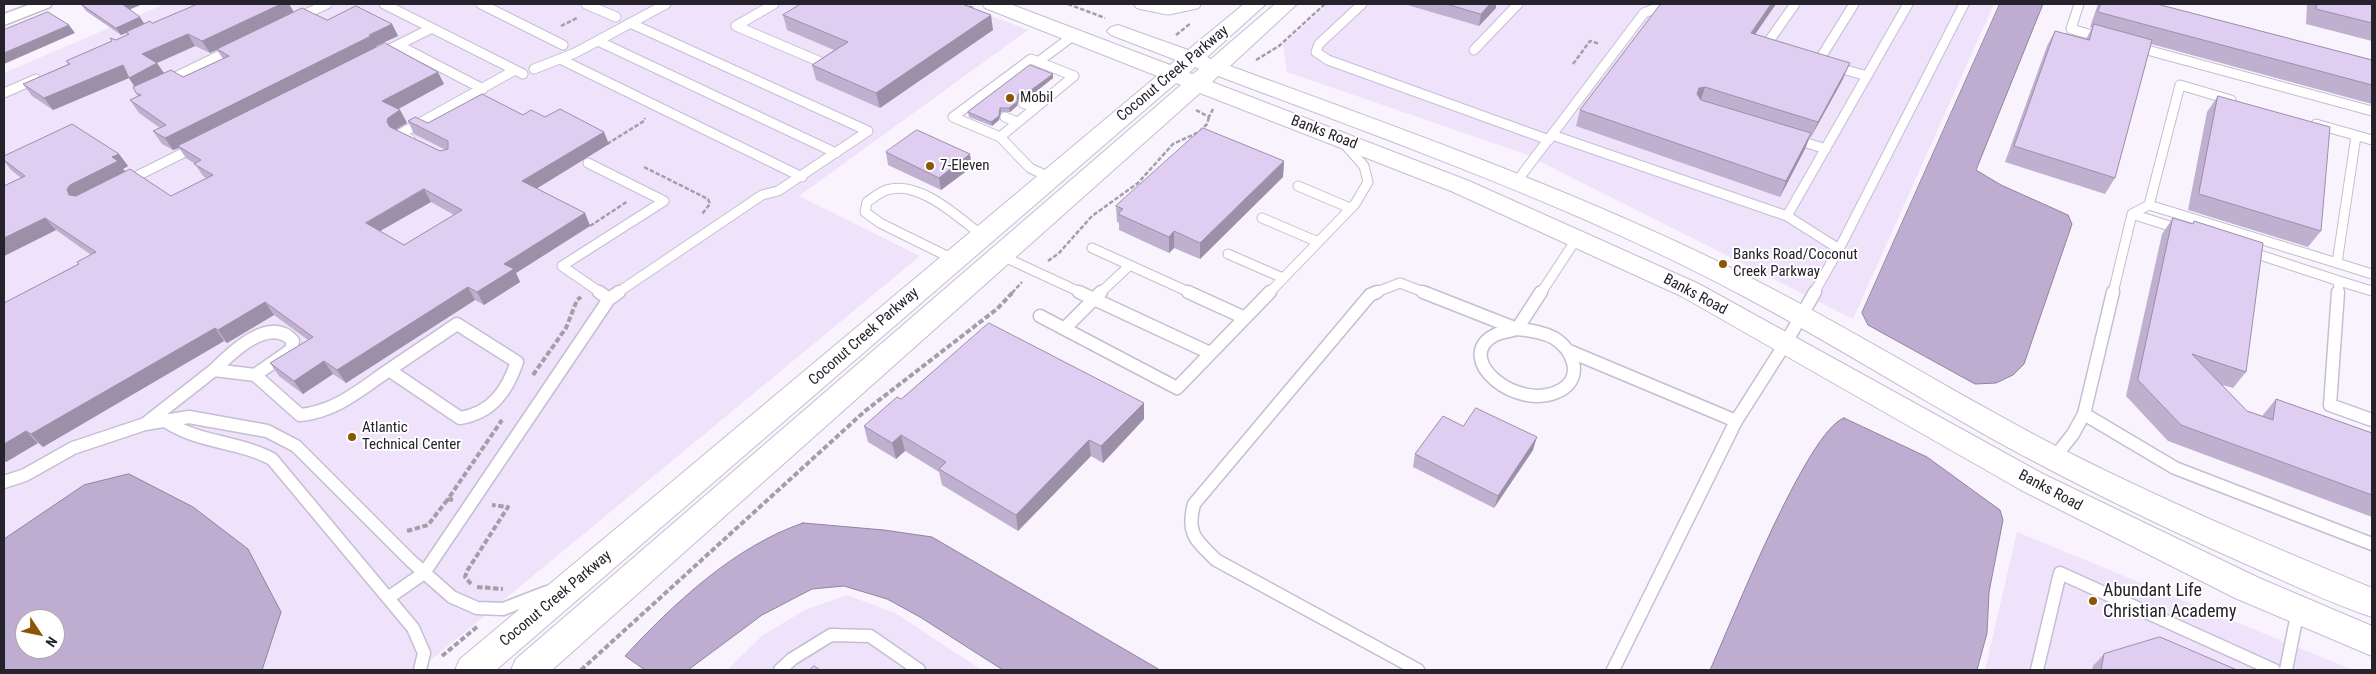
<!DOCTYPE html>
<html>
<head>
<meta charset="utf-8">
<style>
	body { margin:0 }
	#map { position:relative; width:2376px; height:674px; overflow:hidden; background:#f8f3fd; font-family:"Roboto Condensed",sans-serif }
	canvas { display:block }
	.frame { position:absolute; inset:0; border:5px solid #26222b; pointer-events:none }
	.north { position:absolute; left:15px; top:609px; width:50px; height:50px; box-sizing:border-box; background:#fff; border:1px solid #a8a7aa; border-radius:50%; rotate:124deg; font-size:14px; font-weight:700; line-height:20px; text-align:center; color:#26222b }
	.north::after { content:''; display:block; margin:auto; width:18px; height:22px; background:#8a5603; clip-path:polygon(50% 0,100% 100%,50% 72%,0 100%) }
</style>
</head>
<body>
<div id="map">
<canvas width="2376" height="674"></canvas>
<div class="frame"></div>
<div class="north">N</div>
</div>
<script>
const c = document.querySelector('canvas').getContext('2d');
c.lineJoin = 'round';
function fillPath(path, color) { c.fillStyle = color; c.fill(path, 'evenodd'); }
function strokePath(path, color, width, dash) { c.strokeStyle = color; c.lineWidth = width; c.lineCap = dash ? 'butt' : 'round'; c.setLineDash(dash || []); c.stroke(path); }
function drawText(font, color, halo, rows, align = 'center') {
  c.font = font + ' "Roboto Condensed",sans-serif'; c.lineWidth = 4; c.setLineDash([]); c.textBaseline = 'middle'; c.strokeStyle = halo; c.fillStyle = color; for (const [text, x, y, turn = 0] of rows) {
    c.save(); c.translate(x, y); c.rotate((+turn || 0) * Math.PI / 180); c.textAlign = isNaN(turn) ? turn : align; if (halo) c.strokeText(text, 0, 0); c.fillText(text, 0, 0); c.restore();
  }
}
const built = new Path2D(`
	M165,4H960L1028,30L799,196L920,256L419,670H4V73ZM25,619H55V649H25Z
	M1328,4H1994L1853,319L1525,154L1287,72L1283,45Z
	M2017,532L2353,670H1985Z
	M847,595L895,613L982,670H727L763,635L805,610Z`);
const water = new Path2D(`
	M2000,4H2043L1976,170L2001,185L2068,215L2072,224L2024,364L2013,375L1996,383L1975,384L1868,325L1862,313Z
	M1844,418L1927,457L2000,510L2003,520L1989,592L1987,633L1977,670H1710C1730,626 1807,430 1844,418Z
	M129,474L193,507L248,549L281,612L262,670H4V539L84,485ZM25,619H55V649H25Z
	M803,523L884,530L932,537L1160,670H1003L920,617L887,599L844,586L812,589L762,615L688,670H645L625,656C673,604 735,546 803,523Z`);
const pathFar1 = new Path2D(`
	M963,4L973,8
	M1068,4L1105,18
	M561,26L577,18
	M1176,35L1191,23
	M1256,60L1279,46L1325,4
	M1573,64L1590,41L1600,44
	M1196,110L1209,117L1213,109
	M607,144L644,121L645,118
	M644,167L708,199L710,204L702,214
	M590,226L628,201
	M1048,261L1059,253L1092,216L1138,183L1173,144L1199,132L1207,124L1209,117
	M1012,293L1022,282`);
const path = new Path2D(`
	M533,375L566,328L577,300L581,297
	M453,500L448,499L502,420
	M407,531L428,525L448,499
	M471,584L465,577L467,571L508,507L492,505
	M477,587L503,589
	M442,656L478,626
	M581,670L865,411L997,309L1013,292`);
const laneFar1 = new Path2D(`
	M384,4L523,74
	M481,4L563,45
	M586,4L616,17
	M774,4L736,26L823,63
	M1139,4L1168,10L1196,4
	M1362,4L1319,44L1316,52L1328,60L1549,140
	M1854,4L1818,62L1867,76
	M2079,4L2071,29L2103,38
	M297,18L327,4
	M598,41L836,153
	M398,45L432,28
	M2136,47L2372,111
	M1768,49L1764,48L1795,4
	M1474,50L1518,4
	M379,54L398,45L483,89
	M560,59L802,177
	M1031,59L1074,76L1000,137L953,117Z
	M1038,62L1074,35
	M534,69L575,53L666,4
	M167,81L233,49
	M4,93L36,79
	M1023,103L1035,108
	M1005,117L1017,122
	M2316,124L2372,140
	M1552,135L1787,216L1839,249
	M1000,137L1030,168L1051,178
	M410,139L400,134L515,70
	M1794,139L1826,149
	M588,163L664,201L562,266L601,293
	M127,181L195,147
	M1517,181L1644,13L1667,4
	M1298,186L1350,208
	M2149,205L2337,263L2356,136
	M2132,214L2182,230
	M1787,216L1908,4
	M1262,218L1318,242
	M1092,248L1191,293
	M2248,251L2339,281L2338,293
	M1228,254L1283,278
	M1002,256L1082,293
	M955,260L880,223L865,212L867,202C874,197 882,190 891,189C922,182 960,219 983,236
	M2337,263L2372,274
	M2339,281L2372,291
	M617,293L762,195L778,191L868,131L630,23
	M1100,293L1130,265
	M1269,293L1355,204L1368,182L1364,166L1342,141
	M1374,293L1400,283L1426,293
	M1541,293L1577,238
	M1814,293L1839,249L1964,4
	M2113,293L2132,214L2149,205L2180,85L2231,100`);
const lane = new Path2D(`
	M599,292L609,299L619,292
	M1101,292L1094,299L1210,353
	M1188,292L1245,318
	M1377,292L1370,295L1194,504C1186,534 1196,540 1216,560L1418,670
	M1423,292L1517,329L1541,292
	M2113,292L2084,414L2175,468L2372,544
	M2338,292L2330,405L2372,420
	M1040,316L1177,388L1270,292
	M457,324L517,362C507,391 492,413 460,418L389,370Z
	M1065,328L1094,299L1079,292
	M1517,329C1530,330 1543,332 1554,338C1573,349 1584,377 1561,390C1518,414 1451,358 1495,335C1501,332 1510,331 1517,329Z
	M1569,351L1736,421
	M214,370C232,352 270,315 293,341L291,350L255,375
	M167,422C199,443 238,441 272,459L413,628L424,653L420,670
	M145,424L214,370L255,375L300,415C335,412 360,390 389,370
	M2054,458L2073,434L2084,414
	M4,482L25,475L73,448L145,424L189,417L267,431L296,446L411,561L452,597L477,608L503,609L547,592
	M388,598L424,573L609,299
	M780,670L792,659L831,635L870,636L919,670
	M1613,670L1736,421L1785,344L1815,292
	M2037,670L2060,573L2274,670
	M2286,670L2298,610`);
const street = new Path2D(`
	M31,4H52L50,7L4,25V14Z`);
const secondary = new Path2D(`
	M982,4H1010L1170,65L1176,60L1111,35L1107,31L1111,27L1118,25L1188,50L1244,4H1266L1207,57L1211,59L1275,4H1297L1230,66C1396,127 1564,186 1723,264C1834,318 1940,385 2050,443C2155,497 2263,543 2372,588V617C2330,603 2289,583 2248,565C2160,526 2074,484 1989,437C1907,391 1828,341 1745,297C1577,207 1396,143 1218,76L1212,82L1469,181L1699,284L2043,474L2259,578L2372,626V656L2235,598L2021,490L1681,296L1451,191L1200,93L552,670H511L516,659L1181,85L1176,83L496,670H455L460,659L1157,76L985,8ZM1195,67L1199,69L1193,74L1189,73Z`);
const wall = new Path2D(`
	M81,4L130,9L145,24L152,23L289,4L294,12L327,20L392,24L398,36L376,46L377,48L444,84L398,109L400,110L407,123L396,130L440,151L446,150L414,134L408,121L428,123L523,115L545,117L609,144L536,188L585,213L590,226L516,273L520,282L484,305L475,300L346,383L333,374L303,394L279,376L270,363L308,340L274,315L227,343L224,341L43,447L38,443L6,462L4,460V303L78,264L77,262L91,255L56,230L4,256V186L21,178L11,170L4,161V156L119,154L128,166L123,169L126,172L171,196L206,178L203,176L195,164L186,158L179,148L173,150L162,144L153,131L160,128L139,113L130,100L138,97L136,93L134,86L129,78L53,110L32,96L23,84L68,64L66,61L128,35L126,33L121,35L86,11ZM195,46L210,53L217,50L223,59L183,77L164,73L157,63ZM431,202L454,215L404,245L380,231Z
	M1404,4H1490L1496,8L1479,26Z
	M1662,4H1776L1755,34L1843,79L1811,137H1810L1805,149L1780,197L1576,126L1580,110Z
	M2098,4H2157L2372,60V104L2151,44L2115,178L2105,194L2005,162L2047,46L2055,31L2086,39L2092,28L2090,27Z
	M2307,4H2372V41L2306,24Z
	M783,15L993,30L880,108L816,80L812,65L834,50L787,30Z
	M1053,74V78L1028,98H1019L1017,106L1010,112H1001L999,120L992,126L969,117L968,112Z
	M2218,96L2321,231L2308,247L2188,210L2207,112Z
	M886,152L972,167L941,190L888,165Z
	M1284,161L1283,177L1200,259L1174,248L1169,253L1119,230V223L1117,222L1116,206Z
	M2173,218L2192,224L2194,221L2246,372L2233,388L2222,385L2247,411L2262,416L2276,399L2372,433V517L2168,441L2126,396L2162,234Z
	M901,399L1144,419L1103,463L1091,456L1018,531L942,485L939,472L905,451L896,459L868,442L864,426Z
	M1533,450L1494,508L1413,467L1415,454Z
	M2104,654L2237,670H2092L2093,666Z`);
const shadedWall = new Path2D(`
	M122,4H143L126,11Z
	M281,4H289L294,13L210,53L202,41Z
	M1490,4H1496V8L1479,26L1481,14Z
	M1771,4H1776L1745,49L1751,33Z
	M991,15L993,30L880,108L876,93Z
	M140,17L145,25L121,35L116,28Z
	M392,24L398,36L376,46L377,48L178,146L179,148L173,150L165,138Z
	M69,25L75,33L4,64V53Z
	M188,34L195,46L157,63L165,75L137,90L129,78L53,110L44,98Z
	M1850,63L1843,79L1811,137L1818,122Z
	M438,72L444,84L389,114L382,101Z
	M1053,74V78L1028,98L1027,93Z
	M1705,87L1700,103L1697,94L1699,88Z
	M1018,94L1019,98L1017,106L1010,112L1009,108Z
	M1000,108L1001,112L999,120L992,126L991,122Z
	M400,110L407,123L395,130L394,135L387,122L388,118Z
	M604,132L609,144L528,194L522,181Z
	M1811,133L1805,149L1780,197L1786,181Z
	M119,154L128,166L123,169L127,174L79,208L69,195L67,189L70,185L112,157Z
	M970,154L972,167L941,190L939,178Z
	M1284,161L1283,177L1200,259V243Z
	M424,189L431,202L373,235L366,223Z
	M585,213L590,226L516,273L520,282L484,305L477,292L504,264Z
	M45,218L56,230L4,256V238Z
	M1174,231V248L1169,253V237Z
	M468,287L475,300L346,383L337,370Z
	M265,302L274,315L227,343L218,330Z
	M215,328L224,341L43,447L31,434Z
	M324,361L333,374L303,394L294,381Z
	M1144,403V419L1103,463L1101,446Z
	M26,431L38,443L6,462L4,460V444Z
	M901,435L905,451L896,459L892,443Z
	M1537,437L1533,450L1494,508L1498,496Z
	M1089,440L1091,456L1018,531L1016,515Z`);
const building = new Path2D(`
	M81,4H122L140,17L116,28Z
	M198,4H281L202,41L188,34L142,54L157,63L129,78L123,65L44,98L23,84L70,64L66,61L112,41L110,38L116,40L129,34L126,32L150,21L152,23Z
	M801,4H962L991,15L876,93L812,65L848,42L783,15Z
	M1447,4H1490L1481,14Z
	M1662,4H1771L1751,33L1850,63L1818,122L1705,87L1699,88L1697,94L1701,100L1811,133L1786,181L1580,110L1659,6Z
	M2101,4H2157L2372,60V85L2098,12Z
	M2317,4H2372V23L2316,9Z
	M356,6L392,24L369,35L371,36L165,138L153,131L166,125L130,100L141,95L136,93L133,87L171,70L183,77L229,56L217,49L302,8L327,20Z
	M48,12L69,25L4,53V30Z
	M2094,24L2152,40L2115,178L2014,146L2055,31L2089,40Z
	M385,43L438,72L382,101L400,110L388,118L387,122L390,127L440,151L448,149V141L408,121L415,117L428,123L482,94L523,115L531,110L545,117L560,109L604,132L522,181L585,213L504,264L514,269L477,292L468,287L337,370L324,361L294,381L270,363L313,337L265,302L218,330L215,328L31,434L26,431L4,444V303L79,264L77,262L96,252L45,218L4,238V186L25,176L4,160V156L72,124L119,154L112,157L118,161L70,185L67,189L69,195L76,196L130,169L171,196L213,175L194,164L201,160L178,146ZM424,189L462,210L404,245L366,223Z
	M1030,65L1053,74L1027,93L1018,94L1017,102L1009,108H1000L999,116L991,122L968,112Z
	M2218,96L2330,127L2321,231L2199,194Z
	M1203,128L1284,161L1200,243L1174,231L1169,237L1118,214L1123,209L1116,206Z
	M917,130L970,154L939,178L886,152Z
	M2173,218L2193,224L2194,221L2263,243L2246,372L2192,354L2247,411L2273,420L2276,399L2372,433V495L2181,425L2138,380Z
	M989,323L1144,403L1101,446L1089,440L1016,515L939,469L946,462L901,435L892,443L864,426L897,397L901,399Z
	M1476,408L1537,437L1498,496L1415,454L1443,416L1463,426Z
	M2160,637L2237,670H2101L2104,654Z
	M814,666L820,670H810Z`);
const markers = [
	[1010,98,5,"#8a5603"],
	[930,166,5,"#8a5603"],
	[1723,264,5,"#8a5603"],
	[352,437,5,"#8a5603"],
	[2093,601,5,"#8a5603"]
];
const streetNames = [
	["Coconut Creek Parkway",1173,74,-40],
	["Banks Road",1324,133,21],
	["Banks Road",1695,295,28],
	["Coconut Creek Parkway",864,337,-41],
	["Banks Road",2050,491,28],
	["Coconut Creek Parkway",556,599,-40]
];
const poiNames = [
	["Mobil",1020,98],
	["7-Eleven",940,166],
	["Banks Road/Coconut",1733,255],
	["Creek Parkway",1733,272],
	["Atlantic",362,428],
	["Technical Center",362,445]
];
const nearPoinames = [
	["Abundant Life",2103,591],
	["Christian Academy",2103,612]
];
fillPath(built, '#efe3fc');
fillPath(water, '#beadd0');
strokePath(water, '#90839e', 1);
strokePath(laneFar1, '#c7bdd3', 11);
strokePath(lane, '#c7bdd3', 15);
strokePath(street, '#c7bdd3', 3);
strokePath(secondary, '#c7bdd3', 2);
strokePath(pathFar1, '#a39ea8', 2.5, [4.5, 2]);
strokePath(path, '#a39ea8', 4, [5.5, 2.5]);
strokePath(laneFar1, '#fff', 9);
strokePath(lane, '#fff', 12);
fillPath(street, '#fff');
fillPath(secondary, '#fff');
fillPath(wall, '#c0b0d0');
fillPath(shadedWall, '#9c90a9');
fillPath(building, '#dfcdf2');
strokePath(building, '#9c90a9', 1);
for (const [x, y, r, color] of markers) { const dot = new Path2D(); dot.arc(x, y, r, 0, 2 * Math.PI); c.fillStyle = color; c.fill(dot); strokePath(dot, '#fff', 2); }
drawText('15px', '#26222b', '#fff', streetNames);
drawText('15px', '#26222b', '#fff', poiNames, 'left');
drawText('18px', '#26222b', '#fff', nearPoinames, 'left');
</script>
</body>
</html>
